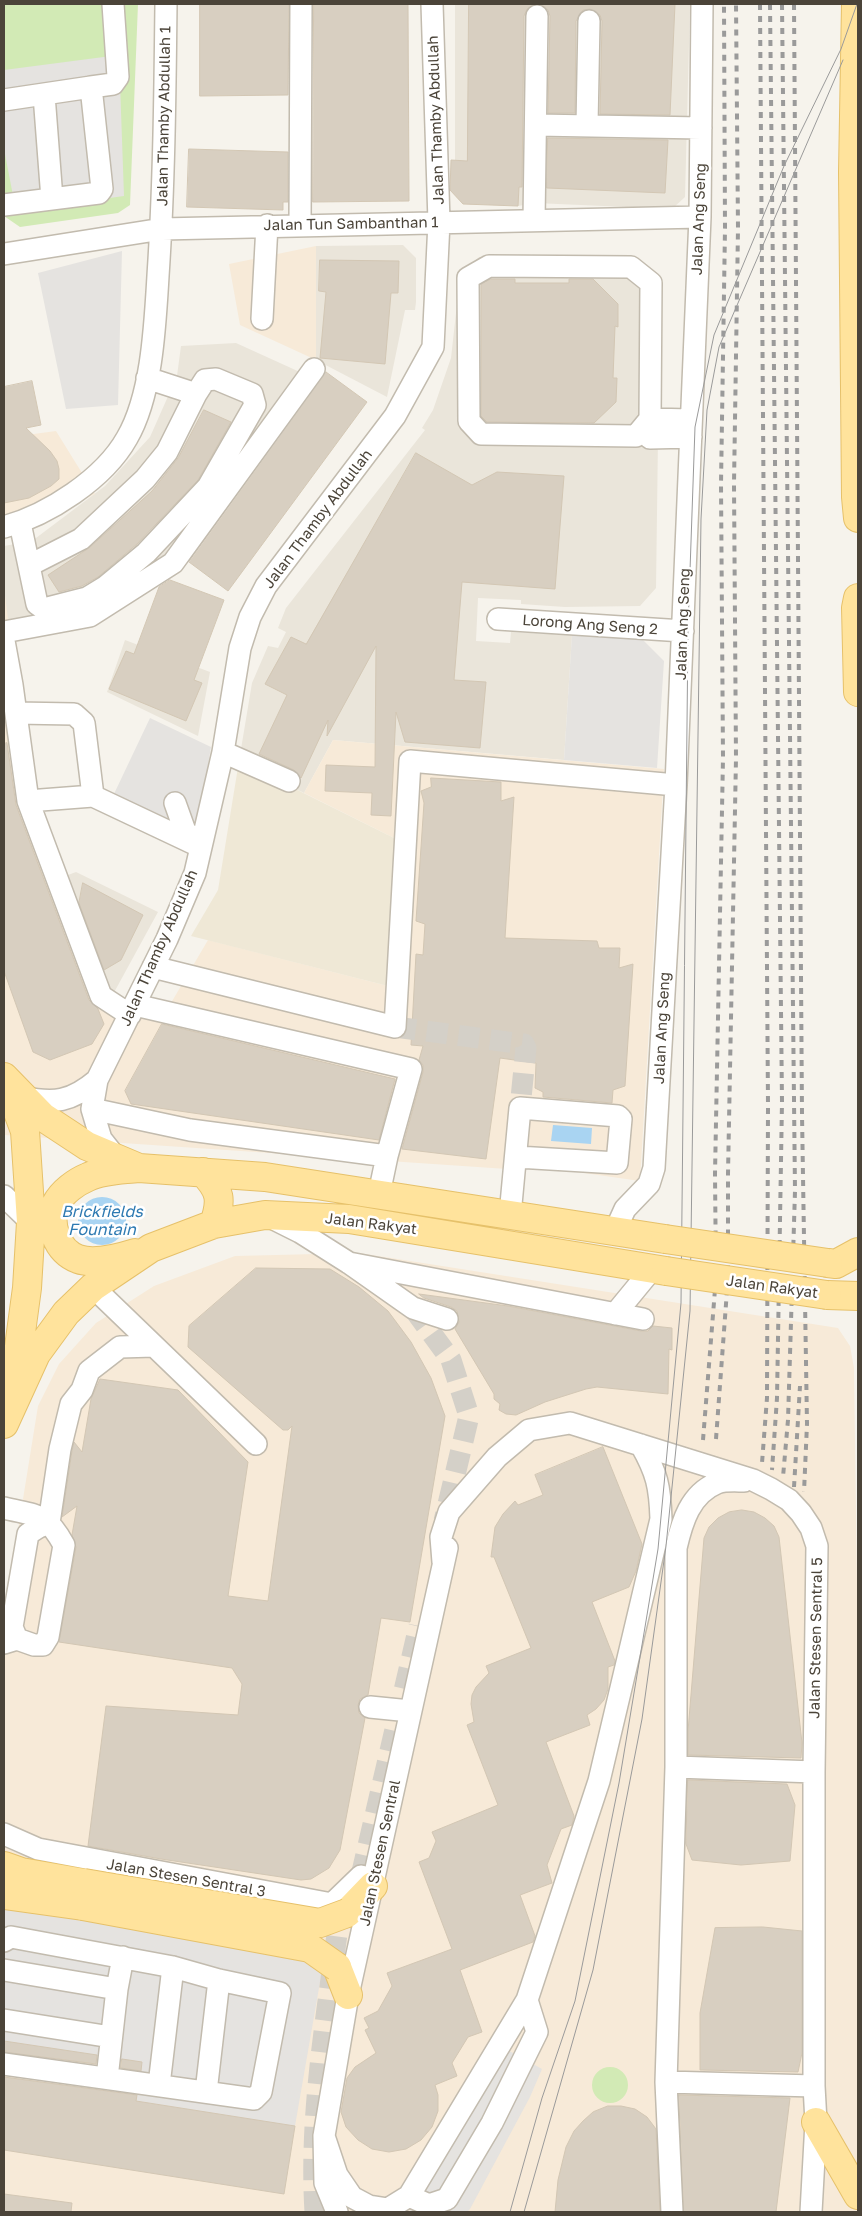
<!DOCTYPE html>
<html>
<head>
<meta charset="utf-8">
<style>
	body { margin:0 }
	#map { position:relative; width:862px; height:2216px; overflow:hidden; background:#f6f3ec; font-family:"Golos Text",sans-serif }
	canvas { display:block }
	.frame { position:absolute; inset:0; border:5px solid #4b4439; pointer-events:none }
</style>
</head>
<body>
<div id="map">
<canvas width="862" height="2216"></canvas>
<div class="frame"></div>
</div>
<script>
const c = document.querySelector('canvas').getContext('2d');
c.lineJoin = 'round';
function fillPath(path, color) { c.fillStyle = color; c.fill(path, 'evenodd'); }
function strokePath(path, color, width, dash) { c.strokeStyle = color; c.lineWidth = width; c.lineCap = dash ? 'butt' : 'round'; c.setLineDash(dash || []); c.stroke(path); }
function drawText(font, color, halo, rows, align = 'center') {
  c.font = font + ' "Golos Text",sans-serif'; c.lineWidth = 5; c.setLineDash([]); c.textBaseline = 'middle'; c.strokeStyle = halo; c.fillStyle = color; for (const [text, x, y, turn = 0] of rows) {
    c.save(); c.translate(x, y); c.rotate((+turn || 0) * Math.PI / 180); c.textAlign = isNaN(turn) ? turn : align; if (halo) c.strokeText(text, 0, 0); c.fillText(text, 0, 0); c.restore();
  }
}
const residential = new Path2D(`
	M455,4H690L685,197L672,209L535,203L518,206L463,204L450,190L451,160H455Z
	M403,245L416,258V302L415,310H405L387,397L316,360V246Z
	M479,257L644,265L658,438L656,588L640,606L565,607L521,604V600L478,598L476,641L510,643L511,632L572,635L564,760L333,740L304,793L239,761L252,683L268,646L278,648L286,632L278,628L286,608L425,430L422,428L433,410L451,358L457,304L458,278Z
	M236,343L302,373L167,555L99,603L8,622L4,598V546L32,541L105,486L150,437L177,376L181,346Z
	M125,640L210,672L198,736L107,692Z
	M76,872L158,912L111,998L68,875Z`);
const commercial = new Path2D(`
	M316,246V360L240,325L229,264Z
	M56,431L95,494L4,540V438Z
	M4,587L30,797L109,1010L171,1003L208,940L392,987L402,842L304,793L333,740L664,769L640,1181L507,1162V1169L4,1135Z
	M359,1253L838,1328L850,1346L854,1368L858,1659V2212H4V1617L38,1406L59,1364L96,1323L154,1286L235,1256Z`);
const education = new Path2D(`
	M239,761L402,842L392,987L191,936L218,890Z`);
const green = new Path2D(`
	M4,4H138L130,205L118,213L20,227L4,216Z
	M592 2085a18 18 0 1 1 36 0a18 18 0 1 1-36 0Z`);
const parking = new Path2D(`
	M119,55L124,196L16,211L4,149V70Z
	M122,251L118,405L66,409L38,273Z
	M572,635L642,639L664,661L657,768L564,760Z
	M150,718L211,747L196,836L113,796Z
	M4,1899L324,1959L295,2126L136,2101L142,2062L4,2041Z
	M504,2048L542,2069L530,2097L470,2209L467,2212H409Z`);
const water = new Path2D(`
	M553,1125L592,1128L591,1144L551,1141Z
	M78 1221a24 24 0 1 1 48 0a24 24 0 1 1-48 0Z`);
const building = new Path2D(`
	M200,4H289L288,95L200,96Z
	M314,4H408L409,201L313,202Z
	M469,4H536L527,9L524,16L522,187H519L518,206L463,204L450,190L451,160L467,161Z
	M538,4H675L670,115L600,114L602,21L600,15L590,9L583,10L576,21L575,113H548L550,16L548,10Z
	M548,138L668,140L665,193L547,188Z
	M189,149L288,152V202H283V210L187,207Z
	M320,260L399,261L398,293H391L385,364L320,358L326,292L319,291Z
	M491,279H515V283H569V279H593L618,304V327L615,326L613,378H617L616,402L594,423L487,422L481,416V285Z
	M326,372L367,402L228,591L189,562Z
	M32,381L41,425L26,428L50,451L57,461L59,469V479L51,486L29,498L4,503V387Z
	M204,410L231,422L198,480L137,544L98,577L82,586L59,592L48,575L89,548L152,491L178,458Z
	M416,453L472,485L497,472L564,476L555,589L462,582L454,680L486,682L480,748L405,742L396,712L391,816L371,815L372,793L325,791L326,765L375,767L376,646L327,736L328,720L301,778L294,770L259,754L287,695L265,684L291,637L306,644Z
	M170,580L224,600L194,680L202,683L186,721L109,689L126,651L134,654L159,587Z
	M7,743L16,805L89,1000L98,1009L104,1024L92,1044L50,1060L33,1052L4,971V744Z
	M431,778L501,782V801L514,797L505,938L597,941L599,948H620L619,968L633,964L625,1086L613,1090L612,1103L543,1097V1092L535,1088L536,1063L500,1058L486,1159L402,1149L423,1072V1065L419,1060L423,1046L411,1045L416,954L423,955L425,924L416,921L424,803L421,791L431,787Z
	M83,883L143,915L121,960L104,970L79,903Z
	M162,1024L395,1079L379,1140L131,1104L125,1091Z
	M256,1268L330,1269L359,1287L388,1311L411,1342L431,1378L445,1416L410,1622L381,1618L368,1695L360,1699L358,1705L359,1713L365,1718L340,1850L329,1868L311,1879L301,1880L161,1859L88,1846L106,1706L238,1715L242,1684L232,1668L59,1642L76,1547L72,1535L77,1506L62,1517L72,1451L74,1442L82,1452L91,1399L100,1379L178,1390L248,1462L228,1596L268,1601L292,1426L288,1430H283L188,1347L189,1326Z
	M419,1294L508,1306L641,1331H648L653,1326L672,1328V1350L669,1349L668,1394L597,1387L586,1389L545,1402L516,1415L506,1414L499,1410L500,1404L494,1399V1394L455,1329L459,1322L457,1311L451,1307L424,1298Z
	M603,1447L642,1544L636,1571L629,1587L592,1602L615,1661L614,1665L608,1667V1689L604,1700L596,1709L587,1715L590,1725L546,1742L574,1816L572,1825L561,1829L547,1865L552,1883L520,1895L535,1936L533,1942L460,1970L482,2032L468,2037L452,2063L457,2076L435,2085L438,2095V2111L432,2127L421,2140L406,2149L389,2152L372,2149L358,2140L346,2127L341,2112L347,2078L355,2067L376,2053L365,2030L369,2028L364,2018L378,2011L392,1986L387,1973L452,1949L419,1862L429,1858L436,1841L432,1832L498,1805L467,1725L474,1722L471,1704L472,1695L476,1687L489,1673L486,1666L531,1648L494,1557H491L495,1527L503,1514L515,1501L518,1505L543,1495L535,1475Z
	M742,1510L754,1512L765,1518L774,1526L779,1537L802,1743L801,1758L688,1755V1731L704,1538L709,1527L718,1518L729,1512Z
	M688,1780L787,1784L795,1805L790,1861L741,1865L692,1860L686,1844Z
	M763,1927L802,1931V2053L798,2072L700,2070V2013L715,1928Z
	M4,2041L97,2055L96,2064L4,2052Z
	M122,2059L142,2062L141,2071L121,2068Z
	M4,2077L137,2095L136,2101L295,2126L284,2194L4,2150Z
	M679,2095L790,2098L776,2212H684Z
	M608,2106H621L635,2109L647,2117L656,2129L660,2212H555L558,2180L566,2147L574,2131L583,2121L593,2112Z
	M4,2194L72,2203L71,2212H4Z`);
const minorTunnel = new Path2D(`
	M395,1027L524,1044L526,1048L520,1108
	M413,1308L451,1360L469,1416L444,1521
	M361,1876L419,1626
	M315,2212C309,2116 326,2021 338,1926L322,1909`);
const minor = new Path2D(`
	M91,87L113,84L118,77L113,4
	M44,95L52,199
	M4,100L91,87L102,189L99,193L4,205
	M537,125L701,128
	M587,125L589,21
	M534,220L537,16
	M300,224L301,4
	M4,254L162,229L700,217
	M262,319L267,225
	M147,378L196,394
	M650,419L636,436L481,434L469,421L468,278L489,266L631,267L651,283L650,419V438L691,437
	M650,419L691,420
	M20,523L37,604L44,609L87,598L105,587L146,553L208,487L255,405L252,394L216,379L205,380L196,394L167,452L145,479L81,539L30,565
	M4,527C48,515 104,479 127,438C152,395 155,326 158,276C164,186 165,95 166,4
	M498,619L683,631
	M4,632L90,616L173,563L314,369
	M4,641L12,685L28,801L101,996L130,1015
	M16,713L74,714L84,723L93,796
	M223,752L289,781
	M28,801L93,796L201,847
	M175,803L185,831L197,843
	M153,967L395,1027L410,761L676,785
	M135,1005L411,1069L387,1156
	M22,1097C54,1104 71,1102 97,1080
	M92,1109L190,1130L387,1156L379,1194
	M116,1158L101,1139L92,1109L97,1080L167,939L195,873L223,752L240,648L250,617L266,586L395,416L433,347L439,222L432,4
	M4,1196L31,1222
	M510,1215L520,1108L618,1116L621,1119L617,1163L517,1157
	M270,1217L300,1232L349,1263L413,1308L447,1319
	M615,1231L625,1209L649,1184L654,1168L676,785L700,217L702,4
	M349,1263L643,1319
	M93,1287L256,1444
	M615,1314L652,1269
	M4,1508C37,1516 46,1512 64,1545L48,1637L43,1645H34L17,1639L4,1643
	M443,1562L441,1537L449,1512L497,1457L529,1430L570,1423L753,1480L771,1489L789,1500L801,1513L811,1528L817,1546L814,1772V2086L816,2122L811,2212
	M17,1639L12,1627L28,1534L39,1527L49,1523L60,1449L71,1404L82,1390L89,1371L120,1347L154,1346
	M370,1707L410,1711
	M676,1767L814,1772
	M4,1834L38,1849L332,1904L361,1876
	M4,1941L11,1937L173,1967L219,1980L280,1993L261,2092L254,2099L4,2064
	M4,1970L117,1989
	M4,2020L111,2037
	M107,2078L117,1989L123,1957
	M666,2082L814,2086
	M159,2085L173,1967
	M206,2092L219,1980
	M324,2136L337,2175L352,2197L369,2206L388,2209L409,2196L527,2000L599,1781L661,1519C660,1487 657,1473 641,1445
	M409,2196L429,2205L447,2199L492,2123L537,2032L527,2000
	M337,2212L325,2183L324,2136L348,1995L447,1548
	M672,2212L666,2082L676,1767V1548C682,1522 690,1494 717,1483C724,1480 736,1481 744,1481`);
const major = new Path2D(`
	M856,4L853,172L856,497L858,518
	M858,598L856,608L858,692
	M4,1077L43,1117L87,1146L139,1168L265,1177L665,1239
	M10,1091L25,1131L31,1222L27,1288L19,1347L12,1380
	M203,1172C221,1191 222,1200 214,1224
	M135,1253C119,1258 95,1265 78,1259C57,1251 47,1224 56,1204C62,1192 76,1182 88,1177C103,1170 121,1170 138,1168
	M828,1263L836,1264L858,1252
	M827,1295L858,1296
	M4,1424L36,1354L66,1313L93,1287L151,1248L214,1224L265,1215L349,1219L666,1271
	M4,1866L21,1872L84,1883
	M4,1895L83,1906
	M347,1913L373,1886
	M337,1967L348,1995
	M816,2122L858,2195`);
const tram = new Path2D(`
	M510,2212L542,2098L575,2001L619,1783L658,1549L681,1303L688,628L695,427L714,335L784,166L841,49L857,4
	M524,2212L593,1970L642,1719L666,1546L690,1311L701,519L707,410L719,347L843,60`);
const rail = new Path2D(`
	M760,4L768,1105L767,1398L762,1463
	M770,4L782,1102L777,1398L772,1470
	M782,4L795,1191L788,1420L783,1477
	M794,4L802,1114L807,1424L804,1492
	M716,1439L728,1277V1174L736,758L734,484L738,228L736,4
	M703,1440L716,1277L715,1174L723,758L721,484L725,228L724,4
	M794,1487L800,1386`);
const majorBridge = new Path2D(`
	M665,1239L828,1263
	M666,1271L827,1295
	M84,1883L320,1923L347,1913
	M83,1906L310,1948L337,1967`);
const streetNames = [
	["Jalan Thamby Abdullah 1",164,116,-89],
	["Jalan Thamby Abdullah",436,120,-92],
	["Jalan Ang Seng",699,219,-88],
	["Jalan Tun Sambanthan 1",351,224,-1],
	["Jalan Thamby Abdullah",318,519,-53],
	["Jalan Ang Seng",683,624,-88],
	["Lorong Ang Seng 2",590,625,4],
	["Jalan Thamby Abdullah",159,948,-66],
	["Jalan Ang Seng",662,1028,-87],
	["Jalan Rakyat",371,1224,7],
	["Jalan Rakyat",772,1287,8],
	["Jalan Stesen Sentral 5",816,1638,-89],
	["Jalan Stesen Sentral",380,1853,-78],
	["Jalan Stesen Sentral 3",186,1878,10]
];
const waterNames = [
	["Brickfields",102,1212],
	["Fountain",102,1230]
];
fillPath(residential, '#eae5da');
fillPath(commercial, '#f7ead8');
fillPath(education, '#efe8d6');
fillPath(green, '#d2eab5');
fillPath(parking, '#e5e3e0');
fillPath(water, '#a9d4f2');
fillPath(building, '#d8cfc1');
strokePath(building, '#d3c7b4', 1);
strokePath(minorTunnel, '#d4d0c8', 21, [21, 11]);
strokePath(minor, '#c2bbae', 24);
strokePath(major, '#e6c16a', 30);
strokePath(minor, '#fff', 21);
strokePath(major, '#ffe39c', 28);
strokePath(tram, '#9a9a9a', 1);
strokePath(rail, '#9a9a9a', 4, [6, 6]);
strokePath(majorBridge, '#e6c16a', 30, []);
strokePath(majorBridge, '#ffe39c', 28);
drawText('15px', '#4b4439', '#fff', streetNames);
drawText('italic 16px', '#2e7ab2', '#fff', waterNames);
</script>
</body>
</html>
